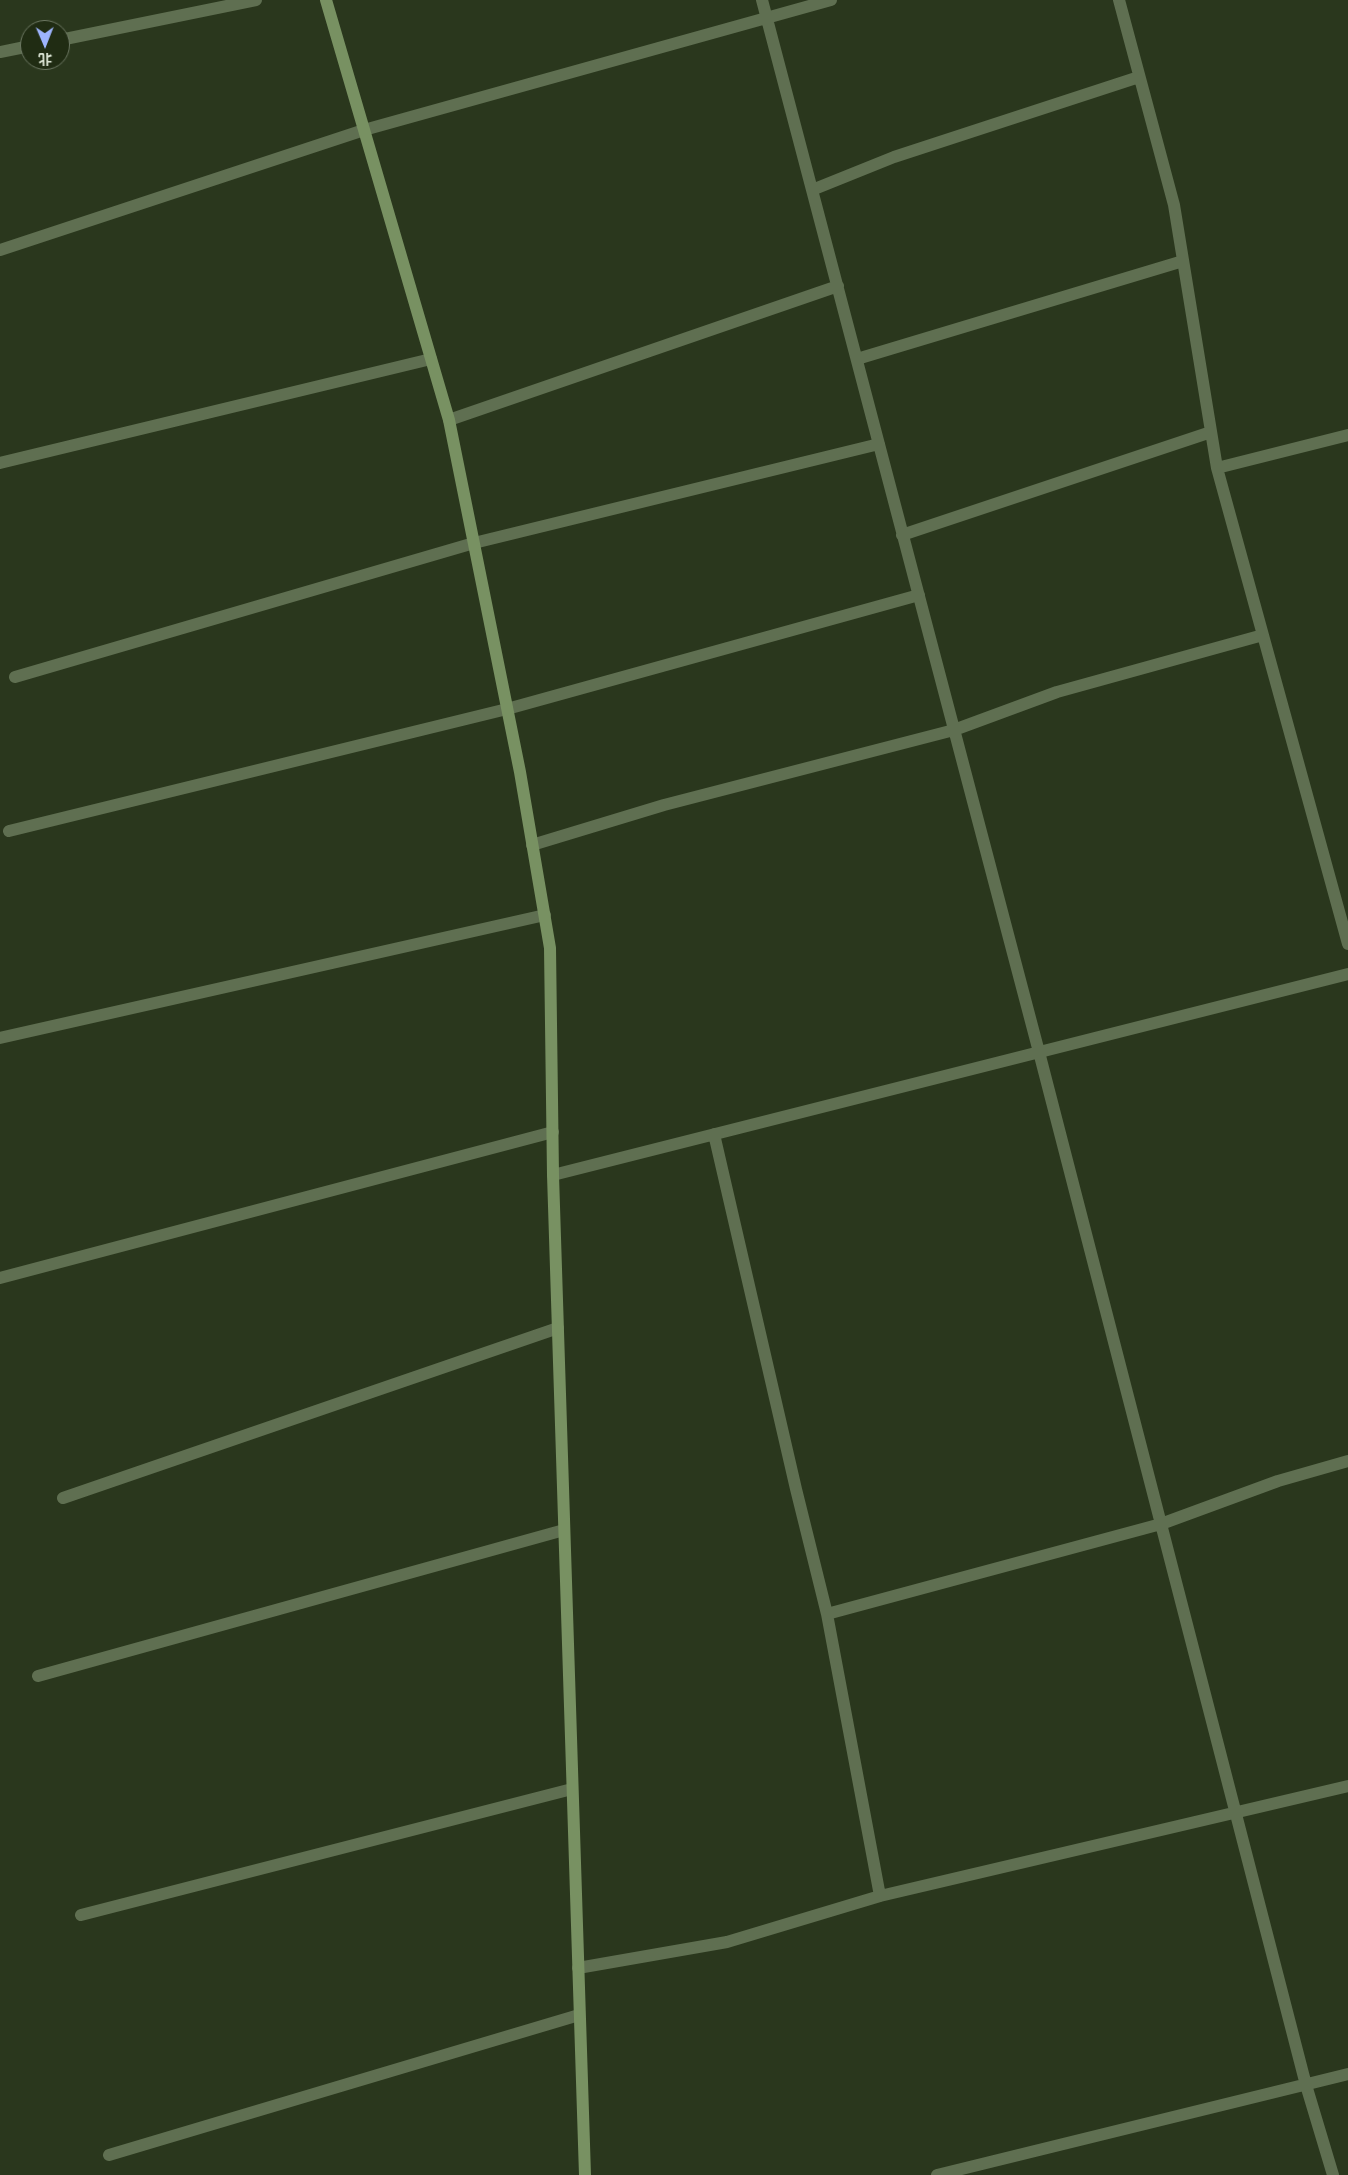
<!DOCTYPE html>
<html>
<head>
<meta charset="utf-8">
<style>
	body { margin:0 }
	#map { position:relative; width:1348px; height:2175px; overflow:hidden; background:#2a371d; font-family:Manrope,"Noto Sans SC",sans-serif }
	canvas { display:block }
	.north { position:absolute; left:20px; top:20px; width:50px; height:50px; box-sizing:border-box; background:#202c13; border:1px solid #6c7762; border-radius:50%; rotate:179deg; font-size:14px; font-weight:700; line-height:20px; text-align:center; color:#dfe8d8 }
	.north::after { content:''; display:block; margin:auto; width:18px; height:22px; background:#9db4fd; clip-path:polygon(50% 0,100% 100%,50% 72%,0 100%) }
</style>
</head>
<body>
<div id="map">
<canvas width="1348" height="2175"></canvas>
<div class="north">北</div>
</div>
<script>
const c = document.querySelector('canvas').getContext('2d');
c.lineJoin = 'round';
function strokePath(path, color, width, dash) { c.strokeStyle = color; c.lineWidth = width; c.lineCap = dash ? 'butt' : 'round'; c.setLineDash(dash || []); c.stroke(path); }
const street = new Path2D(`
	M762,0L1039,1052L1306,2085L1333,2175
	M1119,0L1174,205L1217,468L1348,944
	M60,40L256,0
	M0,52L30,46
	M812,190L894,157L1139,77
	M0,250L364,130L831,0
	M857,359L1183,261
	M449,420L838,286
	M0,463L431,359
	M1217,468L1348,435
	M902,535L1211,432
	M15,677L474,543L879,444
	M9,831L507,709L919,595
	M532,845L664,805L954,730L1057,692L1263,635
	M0,1038L545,915
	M714,1134L796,1489L827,1614
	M553,1175L1348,974
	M0,1278L553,1132
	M63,1498L558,1328
	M38,1676L564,1530
	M880,1896L827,1614L1161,1524L1278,1481L1348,1461
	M81,1915L572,1789
	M578,1968L727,1942L880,1896L1348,1786
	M109,2155L579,2015
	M937,2175L1348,2074`);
const secondary = new Path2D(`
	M326,0L449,420L520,772L550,948L553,1175L585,2175`);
strokePath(street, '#5f6f51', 12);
strokePath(secondary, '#789162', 12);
</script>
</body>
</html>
